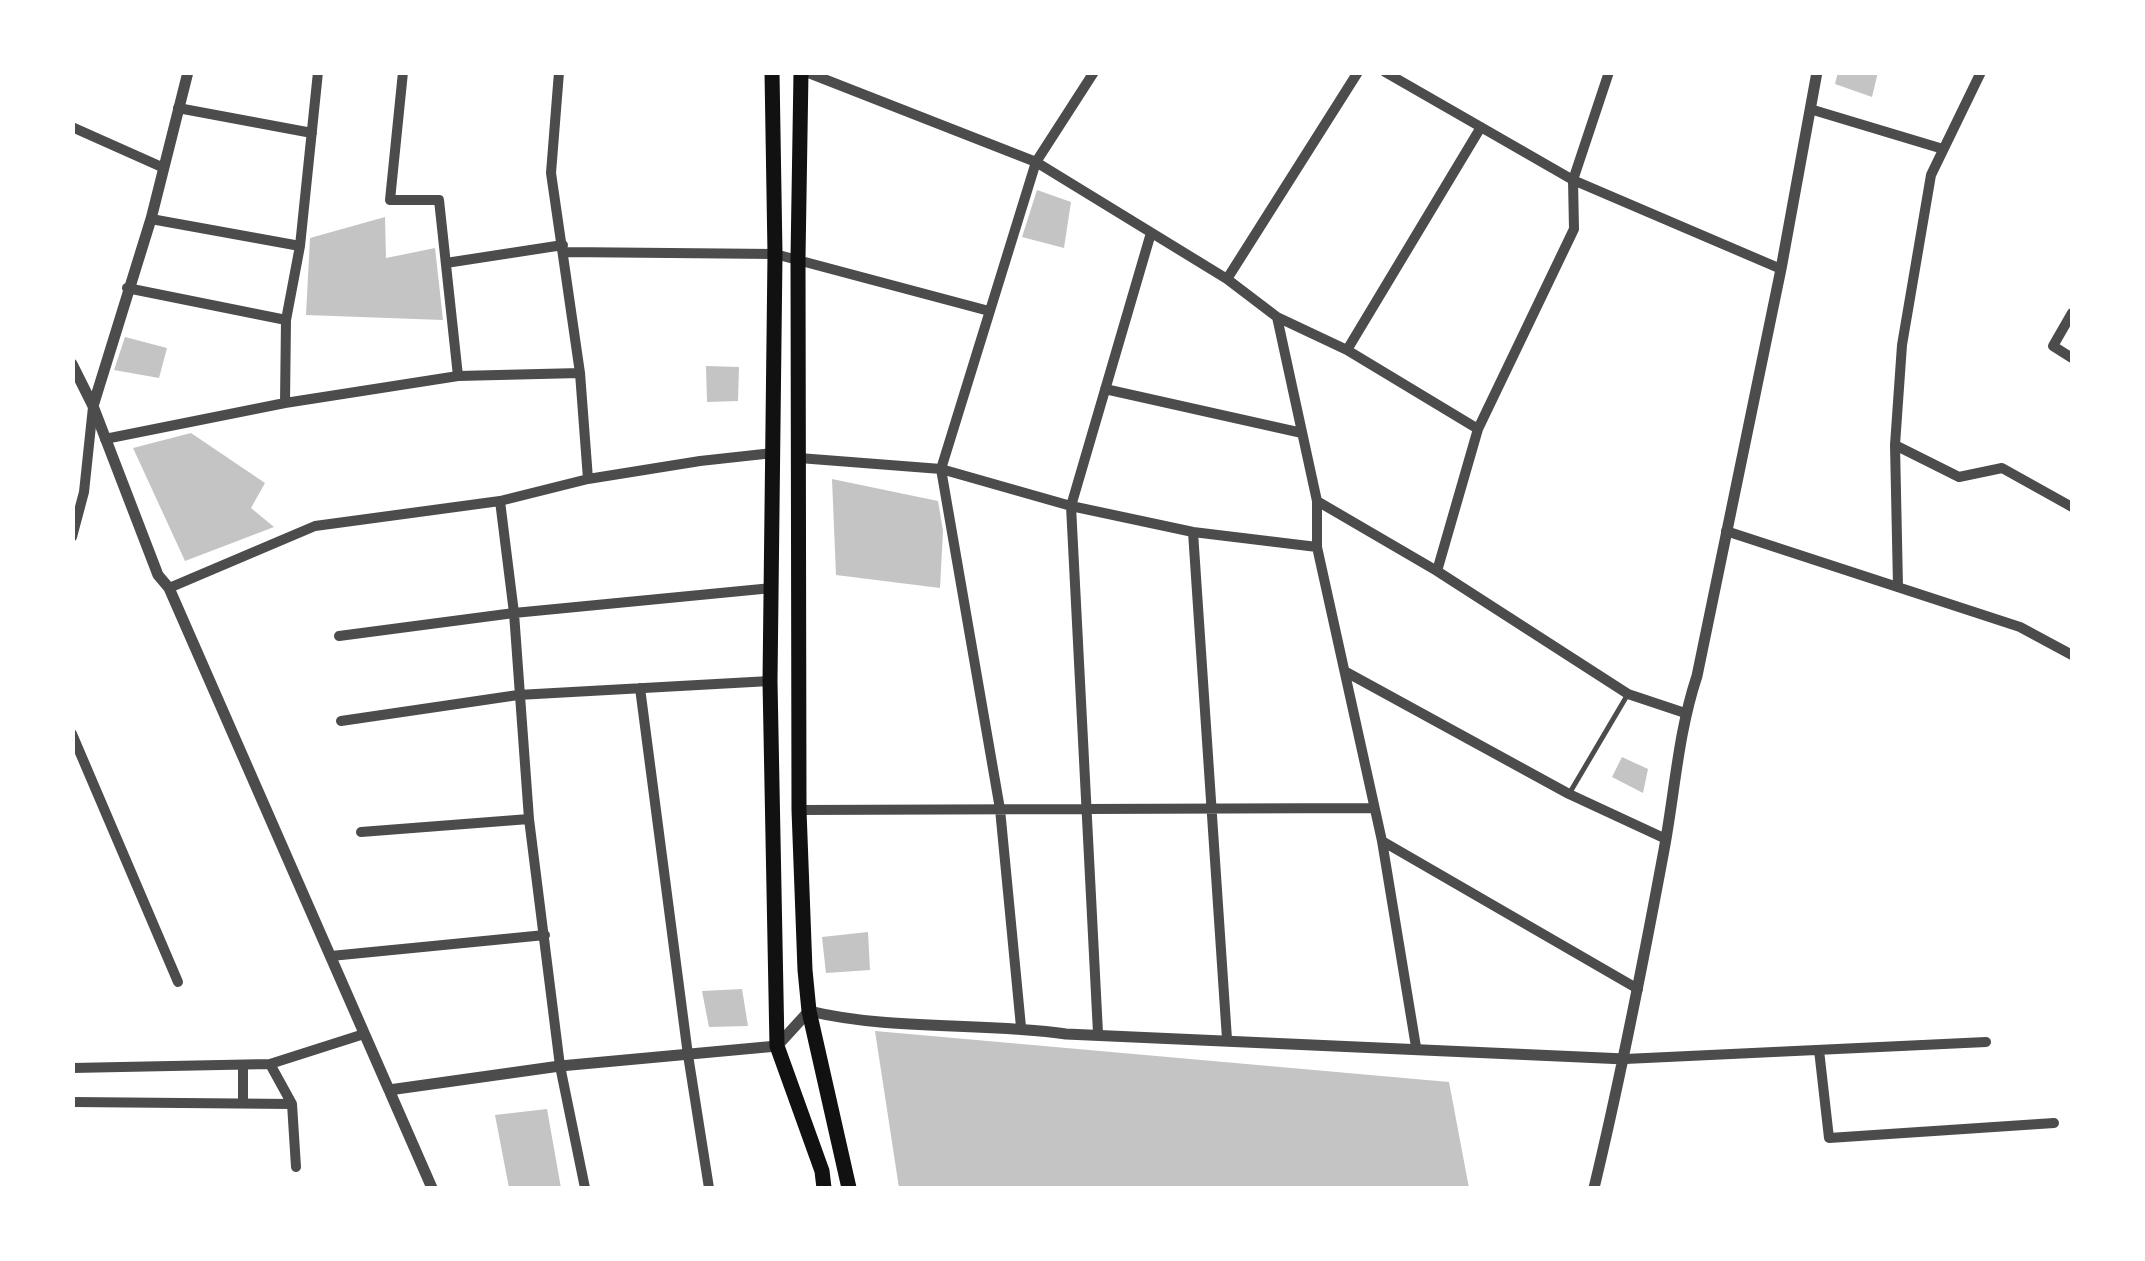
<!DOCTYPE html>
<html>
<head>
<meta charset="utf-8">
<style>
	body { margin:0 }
	#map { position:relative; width:2145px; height:1261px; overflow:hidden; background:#fff; font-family:Montserrat,sans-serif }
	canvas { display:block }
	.frame { position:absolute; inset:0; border:75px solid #fff; pointer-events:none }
</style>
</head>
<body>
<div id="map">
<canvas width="2145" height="1261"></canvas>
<div class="frame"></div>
</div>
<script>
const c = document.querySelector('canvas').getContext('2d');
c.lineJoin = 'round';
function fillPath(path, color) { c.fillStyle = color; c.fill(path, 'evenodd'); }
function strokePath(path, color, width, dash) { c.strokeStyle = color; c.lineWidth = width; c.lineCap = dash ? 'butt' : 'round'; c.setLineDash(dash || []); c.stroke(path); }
const building = new Path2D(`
	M1838,72H1878L1872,97L1835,84Z
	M1037,190L1071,202L1064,248L1022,237Z
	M385,217L386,258L435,248L443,320L306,315L310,238Z
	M125,337L167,348L159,378L114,370Z
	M706,366L739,367L738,401L707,402Z
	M191,433L265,483L251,508L274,527L185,561L133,448Z
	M832,479L938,501L943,531L940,588L836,575Z
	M1622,757L1648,769L1643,793L1612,777Z
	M868,932L870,970L826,973L822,937Z
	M742,989L748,1026L709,1027L702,991Z
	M875,1031L1449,1082L1469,1188H899Z
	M547,1109L561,1188H509L495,1115Z`);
const service = new Path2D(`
	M1569,794L1628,694`);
const minor = new Path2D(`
	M403,72L390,200H439L458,376
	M559,72L551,173L580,373L588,479
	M806,72L1036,162L1227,279L1277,317L1347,350L1478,429
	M1385,72L1573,180L1781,269
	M178,108L312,133
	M1810,109L1943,149
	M72,127L164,168
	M151,219L300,246
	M564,252L775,254L989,311
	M446,263L563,245
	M1227,279L1358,72
	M127,288L286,320
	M2072,313L2053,346L2072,358
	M1277,317L1317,501V547L1382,841L1416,1047
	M1347,350L1481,127
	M1105,389L1302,433
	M285,403L286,320L300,246L318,72
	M105,439L285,403L458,376L580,373
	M1895,445L1959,477L2002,468L2072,507
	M799,458L941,469L1071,506L1193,532L1317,547
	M500,501L514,613L529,819L560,1066L585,1188
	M1317,501L1437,571L1628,694L1685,713
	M1726,531L2020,627L2072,655
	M1193,532L1227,1039
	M72,537L84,492L93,407
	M1437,571L1478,429L1574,229L1573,180L1609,72
	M1898,586L1895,445L1902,345L1931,175L1981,72
	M169,588L315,526L500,501L588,479L700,461L773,453
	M339,636L514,613L772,588
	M1346,672L1569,794L1666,839
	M640,688L688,1055L709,1188
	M341,721L518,695L770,681
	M72,734L178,982
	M799,810L1372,808
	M361,832L529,819
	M1382,841L1638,989
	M331,956L545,935
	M1021,1027L1000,809L941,469L1036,162L1094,72
	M1098,1033L1071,506L1151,233
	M1819,1050L1829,1138L2054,1123
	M1625,1059L1986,1042
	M72,1068L270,1064L364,1034
	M72,1102L292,1104L270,1064
	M243,1103V1065
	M292,1104L296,1167`);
const tertiary = new Path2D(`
	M72,364L93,406L158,575L169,588L432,1188
	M93,406L151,219L188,72
	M389,1090L560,1066L777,1046L809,1011C893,1031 981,1022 1066,1034L1625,1059
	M1594,1188C1621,1076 1643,963 1664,850C1675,791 1678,733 1697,676L1781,269L1817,72`);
const primary = new Path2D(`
	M772,72L775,254L770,681L777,1046L822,1171L824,1188
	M801,72L798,258L799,810L805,970L809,1011L849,1188`);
fillPath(building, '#c4c4c4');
strokePath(service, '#4c4c4c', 5);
strokePath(minor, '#4c4c4c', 10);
strokePath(tertiary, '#4c4c4c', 11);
strokePath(primary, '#111', 15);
</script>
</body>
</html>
